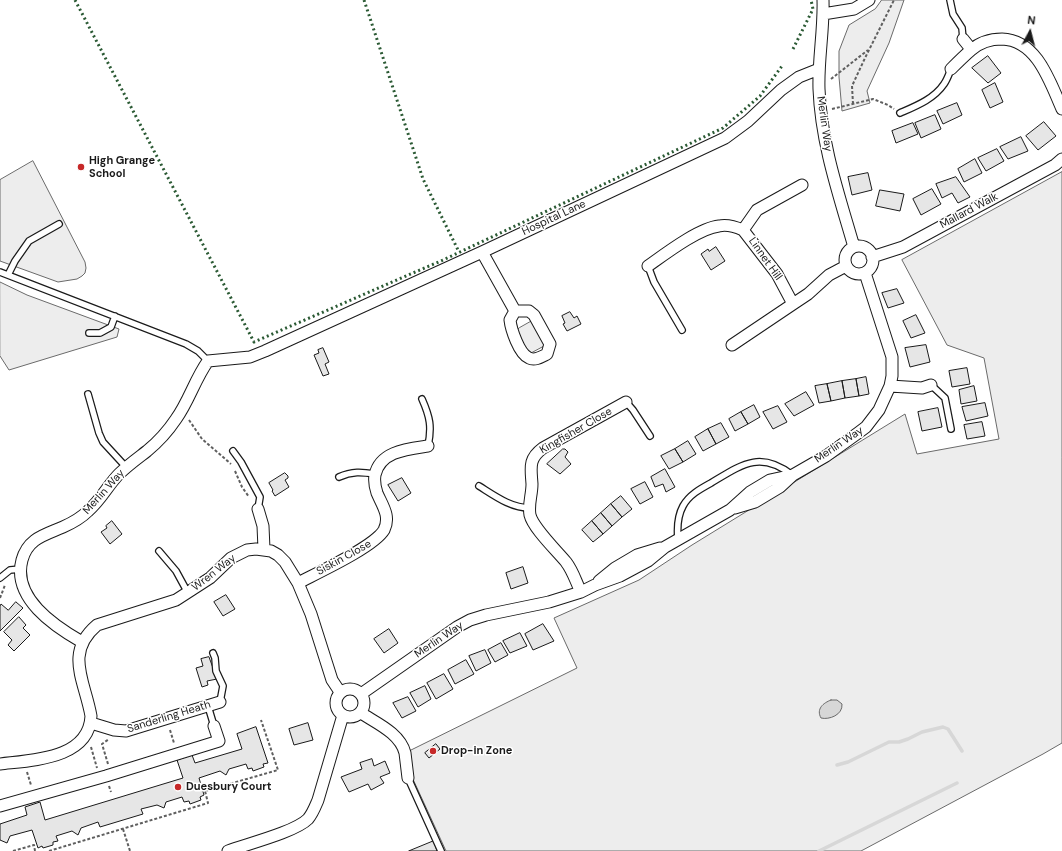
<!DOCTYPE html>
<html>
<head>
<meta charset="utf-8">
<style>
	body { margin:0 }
	#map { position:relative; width:1062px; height:851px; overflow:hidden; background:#fff; font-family:"DM Sans",sans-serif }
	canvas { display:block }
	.north { position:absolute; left:1010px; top:12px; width:40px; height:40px; -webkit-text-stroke:3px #fff; paint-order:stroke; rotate:7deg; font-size:11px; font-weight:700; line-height:16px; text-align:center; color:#1a1a1a }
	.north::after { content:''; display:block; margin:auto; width:14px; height:18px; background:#1a1a1a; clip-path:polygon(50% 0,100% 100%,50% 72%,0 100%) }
</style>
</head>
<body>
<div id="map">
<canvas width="1062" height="851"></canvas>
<div class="north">N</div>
</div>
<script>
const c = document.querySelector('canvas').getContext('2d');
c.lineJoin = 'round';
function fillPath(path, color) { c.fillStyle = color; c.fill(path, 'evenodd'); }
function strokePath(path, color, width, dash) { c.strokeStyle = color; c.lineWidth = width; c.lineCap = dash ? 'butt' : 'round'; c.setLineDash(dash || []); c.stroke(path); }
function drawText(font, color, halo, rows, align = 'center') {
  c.font = font + ' "DM Sans",sans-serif'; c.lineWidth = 3; c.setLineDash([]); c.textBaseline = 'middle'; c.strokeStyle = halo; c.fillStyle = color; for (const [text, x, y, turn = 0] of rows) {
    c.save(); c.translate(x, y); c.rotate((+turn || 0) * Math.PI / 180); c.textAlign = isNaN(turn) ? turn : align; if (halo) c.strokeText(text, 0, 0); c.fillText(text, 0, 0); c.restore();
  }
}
const built = new Path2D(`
	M882,0H904L889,43L867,91L870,103L842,111L839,77V51L849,25L875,9Z
	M33,161L85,262L86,268L85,273L82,276L77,279L58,282L0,261V180Z
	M1062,172V743L1043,754L861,851H446L412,777L409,751L577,668L554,618L639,580L692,545L905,414L917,454L999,439L984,358L947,345L902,260Z
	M0,282L27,295L119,329L117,337L9,370L0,356Z
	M532,321L546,342L544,346L531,353H528L516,331L519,328Z`);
const water = new Path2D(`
	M831,700H837L842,704C843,715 829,720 821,718C816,709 823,703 831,700Z`);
const stream = new Path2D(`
	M837,765L848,762L889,742H899L908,739L922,732L943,727L948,729L962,751
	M819,851L957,783`);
const building = new Path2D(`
	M988,56L1001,73L988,83L972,68Z
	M995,83L1003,102L990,108L982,90Z
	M957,103L962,115L943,124L937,111Z
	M935,115L941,129L921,138L915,123Z
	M1044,122L1056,136L1038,150L1026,136Z
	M913,123L918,134L896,143L892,131Z
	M1021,137L1028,151L1008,159L1000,147Z
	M997,149L1004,161L986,171L978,158Z
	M975,159L982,173L964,182L958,169Z
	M868,173L872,190L852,195L848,177Z
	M956,177L970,197L958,203L952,193L942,198L936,184Z
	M932,189L941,204L921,215L913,199Z
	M880,190L904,194L900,211L876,206Z
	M716,247L725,261L711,270L701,254L708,249L709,251Z
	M897,289L904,303L888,308L882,293Z
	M570,312L574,318L577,316L581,324L567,331L563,324L565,323L562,316Z
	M916,315L925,333L911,338L903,321Z
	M926,345L930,362L910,367L905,348Z
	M323,348L329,362L325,364L329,374L323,376L314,355L319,353L318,350Z
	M967,368L970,384L952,387L949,371Z
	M866,377L869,394L859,396L856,379Z
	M856,379L859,396L845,398L842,381Z
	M842,381L845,398L831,401L827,384Z
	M827,384L831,401L819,403L815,386Z
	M974,386L977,401L961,404L959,390Z
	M806,392L814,405L794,416L785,404Z
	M985,403L988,416L966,421L962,407Z
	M754,405L760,417L748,424L741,412Z
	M778,406L787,422L773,429L763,412Z
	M938,408L942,427L922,431L918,412Z
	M741,412L748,424L735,431L729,419Z
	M982,422L985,436L967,439L964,425Z
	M721,423L729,437L716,444L708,429Z
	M708,429L716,444L703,451L695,437Z
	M688,441L696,454L683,462L675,449Z
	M563,449H565L568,452L565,457L571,464L560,474L547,464Z
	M675,449L683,462L669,469L661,456Z
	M665,469L675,487L666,492L663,484L655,487L651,477Z
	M285,473L288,476V478L285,480L289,487L275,496L272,491L273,490L269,483Z
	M402,478L411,493L398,501L388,485Z
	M645,482L653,497L640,504L631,489Z
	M621,496L632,509L622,517L611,504Z
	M611,504L622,517L612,526L601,513Z
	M601,513L612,526L603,534L592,521Z
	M112,521L122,534L110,544L101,532L107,528L106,526Z
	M592,521L603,534L593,542L582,530Z
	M523,567L528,583L511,589L506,573Z
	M226,595L235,609L223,616L214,602Z
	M16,602L23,608L0,631V606L1,604L8,610Z
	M19,617L26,625L23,628L30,635L14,651L8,645L12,640L4,632Z
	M543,624L554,641L533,650L525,634Z
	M389,629L398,643L384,653L374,639Z
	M520,633L527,646L510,653L503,641Z
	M501,643L508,655L495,662L488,650Z
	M485,650L491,663L476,671L469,656Z
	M209,657L217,679L207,681L208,685L202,687L196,668L203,666L201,659Z
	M466,660L474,674L455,684L448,670Z
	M444,674L453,689L436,699L427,683Z
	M425,686L431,699L418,707L410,693Z
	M408,697L416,711L402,718L393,703Z
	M308,723L313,740L294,745L289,729Z
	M256,727L268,763L263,764L264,767L253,771L252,768L248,769L246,764L229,769L226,775L220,771L199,778L204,795L200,797L201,800L190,804L189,801L184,802L182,797L166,802L164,808L157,805L141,809L143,814L100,827L98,822L81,828L78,835L72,831L56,836L58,841L53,842V845L43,848L42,846L38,848L32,830L10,836L7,843L0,840V824L27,815L25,807L40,802L45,820L183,778L177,760L192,755L195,763L242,749L237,734Z
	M436,744L440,749L429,758L425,753Z
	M372,759L374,766L385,761L390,773L380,777L384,783L371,790L368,784L349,792L341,777L362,769L360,763Z
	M434,841L437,851H409Z`);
const path = new Path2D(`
	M831,79L868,50
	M853,104L852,86L865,58L894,0
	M832,109L873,99L888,105L894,109
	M189,420L202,439L231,464
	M235,471L242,487L249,497
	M0,598L5,585
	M170,730L174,743
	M91,747L97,768
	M108,764L102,744L109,739
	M27,772L31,785
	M109,786L111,792
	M123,829L130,851
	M13,851L34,845L35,851
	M49,851L208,803L205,791L278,770L261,720`);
const service = new Path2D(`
	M950,0L953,14L962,28L963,39
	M900,113C916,106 934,99 944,84C947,80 949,74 951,69
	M648,266L654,282L682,330
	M0,272L186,344L198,351L208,361
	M8,275L15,261L29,241L59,224
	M89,333H100L111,327L115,316
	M931,385L945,398L951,429
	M88,394L99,433L103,442L126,467
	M422,399C430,417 432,427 428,446
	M626,402L633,410L650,436
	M233,451L241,462L260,497L258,509
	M339,477C352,471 362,472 375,474
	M479,486C495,496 511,508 530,508
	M678,539C677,528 677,517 683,506C689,495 700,489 711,483C741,465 760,450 792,475
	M159,551L176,571L188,593
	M0,578L10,570L21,569
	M213,653L215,658L216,671L223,686L220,702
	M208,706L214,726
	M408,778L441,851`);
const minor = new Path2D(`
	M823,0C824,30 818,59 819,89C821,143 839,195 854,247
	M823,14L854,9L869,0
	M963,39L971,49
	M951,69C957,63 964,56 971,50C979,43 991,39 1002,39C1037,40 1050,82 1062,109
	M743,230L757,210L802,185
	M845 260a14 14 0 1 1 28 0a14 14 0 1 1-28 0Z
	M482,252L515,311H529L534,315L550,344L547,354C541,357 535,361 529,358C519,354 511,329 510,320L515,311
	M872,257L903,247L1055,165L1062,159
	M648,266C665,254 699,228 719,226C727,224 736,227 743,230L777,274L793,304L808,294L829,275L846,266
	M732,345L793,304
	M890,386L922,388L931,385
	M735,508L755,502L780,487L793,475L826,456L858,433L866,427L879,410L890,386L892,376V357L865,273
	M258,509L263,526L264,549
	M599,581L615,568L637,555L660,548
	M298,583C317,573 374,547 384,530C391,516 382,505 377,493C375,487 374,481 375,475C380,451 408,449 428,446
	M581,592C576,582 573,571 566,562C557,551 533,528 530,515C528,504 532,495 532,484C531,468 528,459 543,448L626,402
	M82,642C54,626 12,598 22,560C28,538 45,535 63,527C72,523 81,518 88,511C101,500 108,485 119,474C128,465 138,458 147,451C158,442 168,431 176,419C189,401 195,379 208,361L250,357L265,351L482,252L725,138L748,121L781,90L799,77L819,69
	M336 703a14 14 0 1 1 28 0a14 14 0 1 1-28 0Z
	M361,694L457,627L470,620L486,615L549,602L581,592L595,585L620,576L648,561L665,547L730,510L750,492L770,480L793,475
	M361,713C376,723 400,733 405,753C406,761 407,770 408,778
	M91,723L114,730L126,731L220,702
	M0,764C33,760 89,759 91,716C85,681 64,653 97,625L176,600L210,578L231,558L247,550L256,549L271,551L278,555L285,562L298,583L311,614L332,680L340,692
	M0,806L106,776L219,741L214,726
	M228,851C247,844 295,832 308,819C313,813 315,807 318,800L343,715`);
const hedge = new Path2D(`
	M75,0L254,342L443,260L723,128L760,96L782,66
	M364,0L423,179L459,252
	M793,49L813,9L811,0`);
const markers = [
	[81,167,4,"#c62828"],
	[433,751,4,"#c62828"],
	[178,787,4,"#c62828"]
];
const streetNames = [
	["Merlin Way",824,124,82],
	["Mallard Walk",969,211,-28],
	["Hospital Lane",554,218,-25],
	["Linnet Hill",765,259,55],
	["Kingfisher Close",576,431,-30],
	["Merlin Way",839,445,-34],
	["Merlin Way",104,492,-48],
	["Siskin Close",344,558,-29],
	["Wren Way",214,573,-38],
	["Merlin Way",439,640,-34],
	["Sanderling Heath",169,717,-17]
];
const poiNames = [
	["High Grange",89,161],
	["School",89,174],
	["Drop-in Zone",441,751],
	["Duesbury Court",186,787]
];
fillPath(built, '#ededed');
strokePath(built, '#6a6a6a', 1);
fillPath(water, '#d7d7d7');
strokePath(water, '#6a6a6a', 1);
strokePath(stream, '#d7d7d7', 3.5);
fillPath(building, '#e6e6e6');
strokePath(building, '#1a1a1a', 1);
strokePath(service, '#1a1a1a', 8);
strokePath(minor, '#1a1a1a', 13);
strokePath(path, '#5f5f5f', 2, [3, 2]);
strokePath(service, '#fff', 5.5);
strokePath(minor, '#fff', 11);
strokePath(hedge, '#2b5a34', 3, [2, 3]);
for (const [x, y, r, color] of markers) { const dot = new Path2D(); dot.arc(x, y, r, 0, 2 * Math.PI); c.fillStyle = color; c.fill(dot); strokePath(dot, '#fff', 1.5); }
drawText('11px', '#1a1a1a', '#fff', streetNames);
drawText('bold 11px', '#1a1a1a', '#fff', poiNames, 'left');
</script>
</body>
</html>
